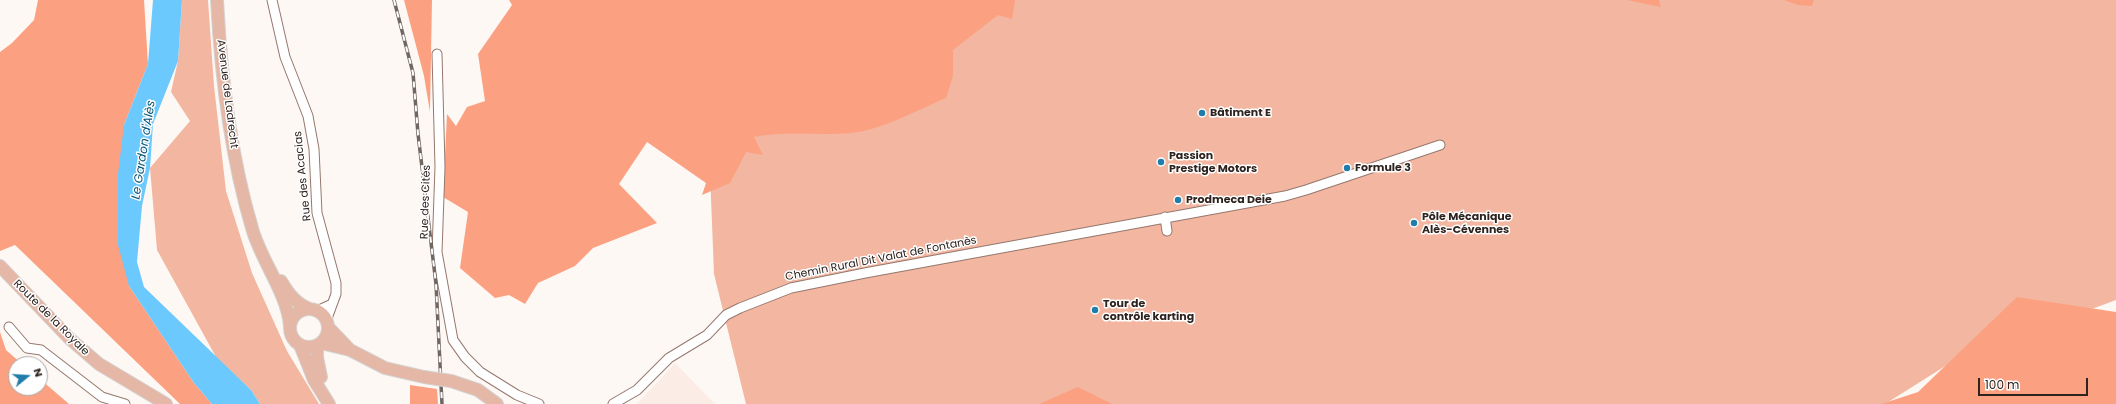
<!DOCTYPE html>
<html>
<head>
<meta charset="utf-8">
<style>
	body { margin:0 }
	#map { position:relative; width:2116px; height:404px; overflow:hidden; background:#fef8f5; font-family:Poppins,sans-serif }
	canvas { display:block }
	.north { position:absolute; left:8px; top:356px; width:40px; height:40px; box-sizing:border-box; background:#fff; border:1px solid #aba7a5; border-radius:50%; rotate:72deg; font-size:11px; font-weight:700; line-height:16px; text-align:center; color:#2e231f }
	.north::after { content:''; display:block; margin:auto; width:14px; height:18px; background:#207daa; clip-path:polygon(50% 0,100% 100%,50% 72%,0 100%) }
	.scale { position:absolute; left:1978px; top:378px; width:110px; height:18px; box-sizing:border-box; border:2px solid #2e231f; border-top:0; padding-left:5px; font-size:12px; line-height:14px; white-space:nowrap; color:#2e231f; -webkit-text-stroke:3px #fff; paint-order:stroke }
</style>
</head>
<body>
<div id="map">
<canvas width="2116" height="404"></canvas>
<div class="north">N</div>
<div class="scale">100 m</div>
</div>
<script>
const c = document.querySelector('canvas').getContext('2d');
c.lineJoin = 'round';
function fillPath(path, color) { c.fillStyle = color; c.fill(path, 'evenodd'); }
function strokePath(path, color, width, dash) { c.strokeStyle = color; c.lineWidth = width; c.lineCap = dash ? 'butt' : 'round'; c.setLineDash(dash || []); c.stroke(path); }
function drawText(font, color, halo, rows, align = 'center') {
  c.font = font + ' Poppins,sans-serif'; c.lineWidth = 3; c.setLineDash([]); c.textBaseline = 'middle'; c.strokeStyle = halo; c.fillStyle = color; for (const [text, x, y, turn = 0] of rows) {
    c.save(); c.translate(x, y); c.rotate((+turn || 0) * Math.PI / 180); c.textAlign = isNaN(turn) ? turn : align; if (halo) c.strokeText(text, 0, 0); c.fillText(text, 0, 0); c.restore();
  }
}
const built = new Path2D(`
	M675,363L715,404H637Z`);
const green = new Path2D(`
	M182,0H208L214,86L226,191L252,273L287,351L319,404H260L251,390L216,357L157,250L150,168L190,121L171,92L178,61Z
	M828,0H2116V300L1955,360L1885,404H746L714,274L710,173Z`);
const forest = new Path2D(`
	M38,0H144L148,64L124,125L129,286L194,383L212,404H180L15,245L0,251V52L12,43L34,20Z
	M404,0H432L430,112L424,76Z
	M509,0H1015L1012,19L998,15L953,50V76L946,98C918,110 881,130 851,133C819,136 786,131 754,137L763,155L746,152L730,183L702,195L706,183L647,142L619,184L657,223L593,248L575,266L538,283L525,304L509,295L495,298L460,268L468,212L443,197L447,114L456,126L467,107L485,101L478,54L512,5Z
	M1626,0H1659L1661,7L1627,0Z
	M1784,0H1814L1812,6L1798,5Z
	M2017,297L2116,312V404H1881L1918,392Z
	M0,332L6,350L22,364H16V388H40V379L69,404H0Z
	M410,385L437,389L438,404H410Z
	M1078,387L1112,404H1039Z`);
const water = new Path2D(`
	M153,0H182L178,61L153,124L150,168L142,206L137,262L144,287L251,390L260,404H212L194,383L129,286L118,245V174L124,125L148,64Z`);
const minor = new Path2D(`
	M272,0L285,57L308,116L314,149L317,213L336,283V294L326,321
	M437,54L440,167L437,252L453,340L465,357L480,372L517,395L539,404
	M1165,217L1167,231
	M317,311L332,304
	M9,327L27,348L41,350L102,397L125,404
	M613,404L637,390L669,358L707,335L726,315L740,308L791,288L865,273L1285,196L1306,190L1440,145`);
const major = new Path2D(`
	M217,0C221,77 230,154 252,228C261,261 287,292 290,326
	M0,266L70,339L99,364L166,404
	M281,281C288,293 296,304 310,309
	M290 328a19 19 0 1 1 38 0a19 19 0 1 1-38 0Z
	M328,327L350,350
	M321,343L350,350L385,368L424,377
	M300,345L314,380L329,404
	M317,345V357L321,377
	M451,381L478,390L497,404`);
const rail = new Path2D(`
	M394,0L413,73L418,134L436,284L442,404`);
const majorBridge = new Path2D(`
	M424,377L451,381`);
const markers = [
	[1202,113,4,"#207daa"],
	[1161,162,4,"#207daa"],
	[1347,168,4,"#207daa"],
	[1178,200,4,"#207daa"],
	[1414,223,4,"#207daa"],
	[1095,310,4,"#207daa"]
];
const streetNames = [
	["Avenue de Ladrecht",227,94,83],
	["Rue des Acacias",303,176,-96],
	["Rue des Cités",426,202,-88],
	["Chemin Rural Dit Valat de Fontanès",881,259,-11],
	["Route de la Royale",51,318,45]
];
const poiNames = [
	["Bâtiment E",1210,113],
	["Passion",1169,156],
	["Prestige Motors",1169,169],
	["Formule 3",1355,168],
	["Prodmeca Deie",1186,200],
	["Pôle Mécanique",1422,217],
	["Alès-Cévennes",1422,230],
	["Tour de",1103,304],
	["contrôle karting",1103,317]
];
const waterNames = [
	["Le Gardon d'Alès",144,150,-81]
];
fillPath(built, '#fcece6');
fillPath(green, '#f3b6a0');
fillPath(forest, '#fba181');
fillPath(water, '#6bc9fe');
strokePath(minor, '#95786e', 11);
strokePath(major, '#d5d3d2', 14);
strokePath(minor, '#fff', 9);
strokePath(major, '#e4b7a6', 12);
strokePath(rail, '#706763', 3.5);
strokePath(rail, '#fff', 2, [6]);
strokePath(majorBridge, '#d5d3d2', 14, []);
strokePath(majorBridge, '#e4b7a6', 12);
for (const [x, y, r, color] of markers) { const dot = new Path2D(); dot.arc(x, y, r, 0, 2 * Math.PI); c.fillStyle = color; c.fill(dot); strokePath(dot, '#fff', 1.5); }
drawText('11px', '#2e231f', '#fff', streetNames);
drawText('bold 11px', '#2e231f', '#fff', poiNames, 'left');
drawText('italic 12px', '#045476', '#fff', waterNames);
</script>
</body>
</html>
